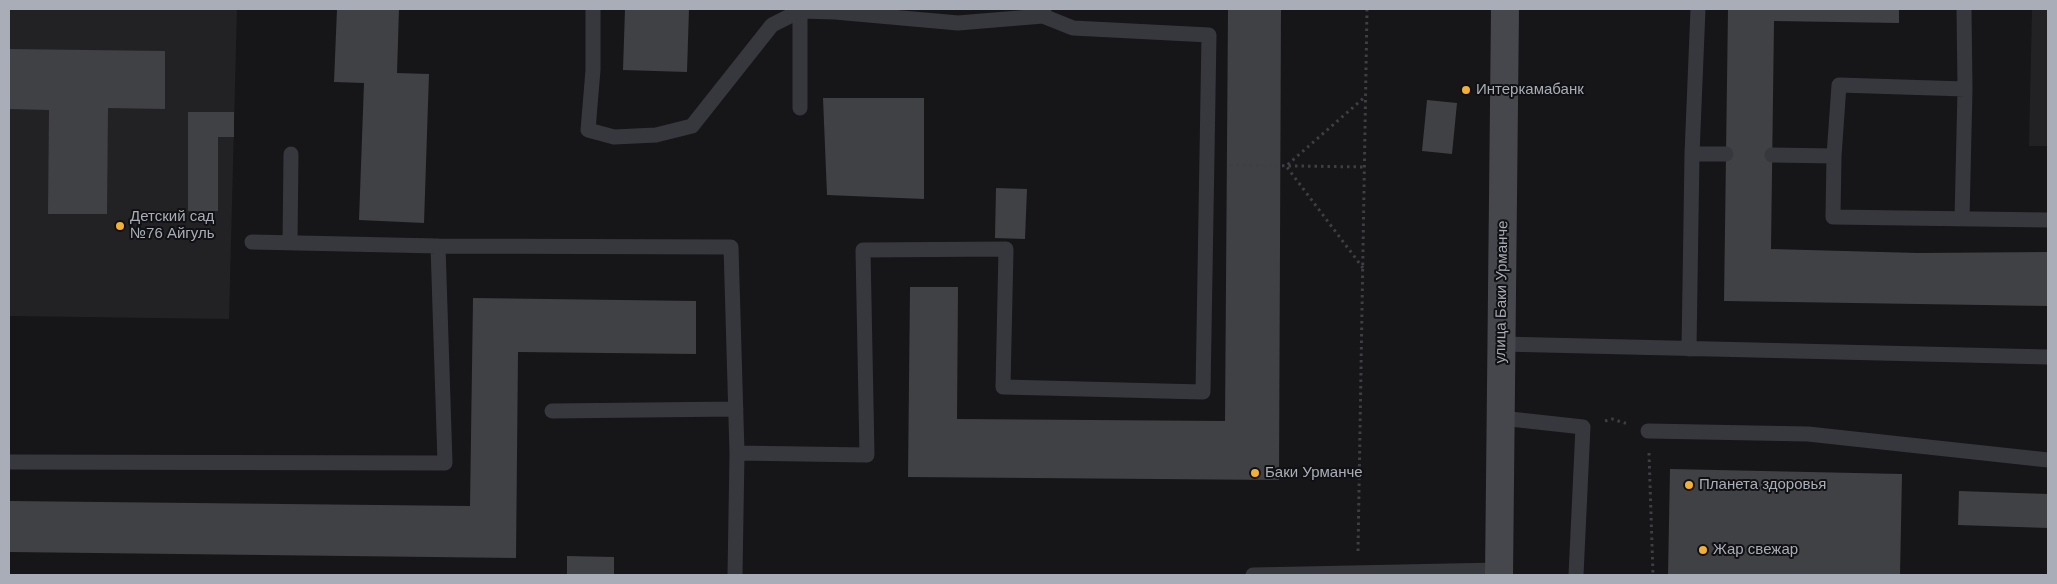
<!DOCTYPE html>
<html>
<head>
<meta charset="utf-8">
<style>
	body { margin:0 }
	#map { position:relative; width:2057px; height:584px; overflow:hidden; background:#161618; font-family:Helvetica,sans-serif }
	canvas { display:block }
	.frame { position:absolute; inset:0; border:10px solid #a8adb8; pointer-events:none }
</style>
</head>
<body>
<div id="map">
<canvas width="2057" height="584"></canvas>
<div class="frame"></div>
</div>
<script>
const c = document.querySelector('canvas').getContext('2d');
c.lineJoin = 'round';
function fillPath(path, color) { c.fillStyle = color; c.fill(path, 'evenodd'); }
function strokePath(path, color, width, dash) { c.strokeStyle = color; c.lineWidth = width; c.lineCap = dash ? 'butt' : 'round'; c.setLineDash(dash || []); c.stroke(path); }
function drawText(font, color, halo, rows, align = 'center') {
  c.font = font + ' Helvetica,sans-serif'; c.lineWidth = 4; c.setLineDash([]); c.textBaseline = 'middle'; c.strokeStyle = halo; c.fillStyle = color; for (const [text, x, y, turn = 0] of rows) {
    c.save(); c.translate(x, y); c.rotate((+turn || 0) * Math.PI / 180); c.textAlign = isNaN(turn) ? turn : align; if (halo) c.strokeText(text, 0, 0); c.fillText(text, 0, 0); c.restore();
  }
}
const built = new Path2D(`
	M9,9H237L229,319L9,316Z
	M2032,9H2048V146H2029Z`);
const building = new Path2D(`
	M337,9H399L397,73L429,74L424,223L359,220L364,83L334,82Z
	M625,9H689L687,72L623,70Z
	M1228,9H1281L1279,480L908,477L910,287H958L957,419L1225,421Z
	M1728,9H1899V23L1774,21L1771,249L1918,253L2048,252V306L1724,301Z
	M9,49L165,51V109L108,108L107,214H48L49,110L9,109Z
	M823,98H924V199L827,195Z
	M1427,100L1457,103L1452,154L1422,151Z
	M188,112H234V137H218V211H188Z
	M996,188L1027,189L1025,239L995,238Z
	M473,298L696,301V354L518,352L516,558L9,552V501L470,506Z
	M1670,469L1902,474L1900,575H1668Z
	M1959,491L2048,494V528L1958,525Z
	M567,556L614,557V575H567Z`);
const path = new Path2D(`
	M1230,165L1365,167
	M1363,268L1286,166L1366,96
	M1605,421L1612,419L1628,424
	M1649,453L1653,575
	M1358,551L1367,9`);
const lane = new Path2D(`
	M593,9V70L588,130L614,137L656,135L692,126L772,25L800,11L835,12
	M834,9L835,12L958,23L1043,16
	M800,108V11
	M1692,154L1698,9
	M1772,155L1834,156L1833,217L2048,220
	M1834,156L1839,85L1965,89
	M1962,219L1965,89L1964,9
	M252,242L438,246
	M290,243L291,154
	M1502,344L2048,357
	M1689,349L1692,154H1726
	M552,411L736,409
	M1501,418L1583,427L1576,575
	M1648,431L1808,434L2048,460
	M9,462L445,463L438,246L731,247L737,453
	M735,575L737,453L867,455L863,250L1006,249L1003,387L1203,392L1209,35L1073,28L1043,16L1044,9
	M1253,575L1499,570`);
const secondary = new Path2D(`
	M1499,575L1505,9`);
const markers = [
	[1466,90,5,"#f2b134"],
	[120,226,5,"#f2b134"],
	[1255,473,5,"#f2b134"],
	[1689,485,5,"#f2b134"],
	[1703,550,5,"#f2b134"]
];
const poiNames = [
	["Интеркамабанк",1476,90],
	["Детский сад",130,217],
	["№76 Айгуль",130,234],
	["Баки Урманче",1265,473],
	["Планета здоровья",1699,485],
	["Жар свежар",1713,550]
];
const streetNames = [
	["улица Баки Урманче",1502,292,-89]
];
fillPath(built, '#222225');
fillPath(building, '#404145');
strokePath(path, '#3d3f44', 3, [2.5, 4]);
strokePath(lane, '#37383d', 15);
strokePath(secondary, '#45474d', 28);
for (const [x, y, r, color] of markers) { const dot = new Path2D(); dot.arc(x, y, r, 0, 2 * Math.PI); c.fillStyle = color; c.fill(dot); strokePath(dot, '#111113', 2); }
drawText('15px', '#a8adb8', '#111113', poiNames, 'left');
drawText('15px', '#a8adb8', '#111113', streetNames);
</script>
</body>
</html>
